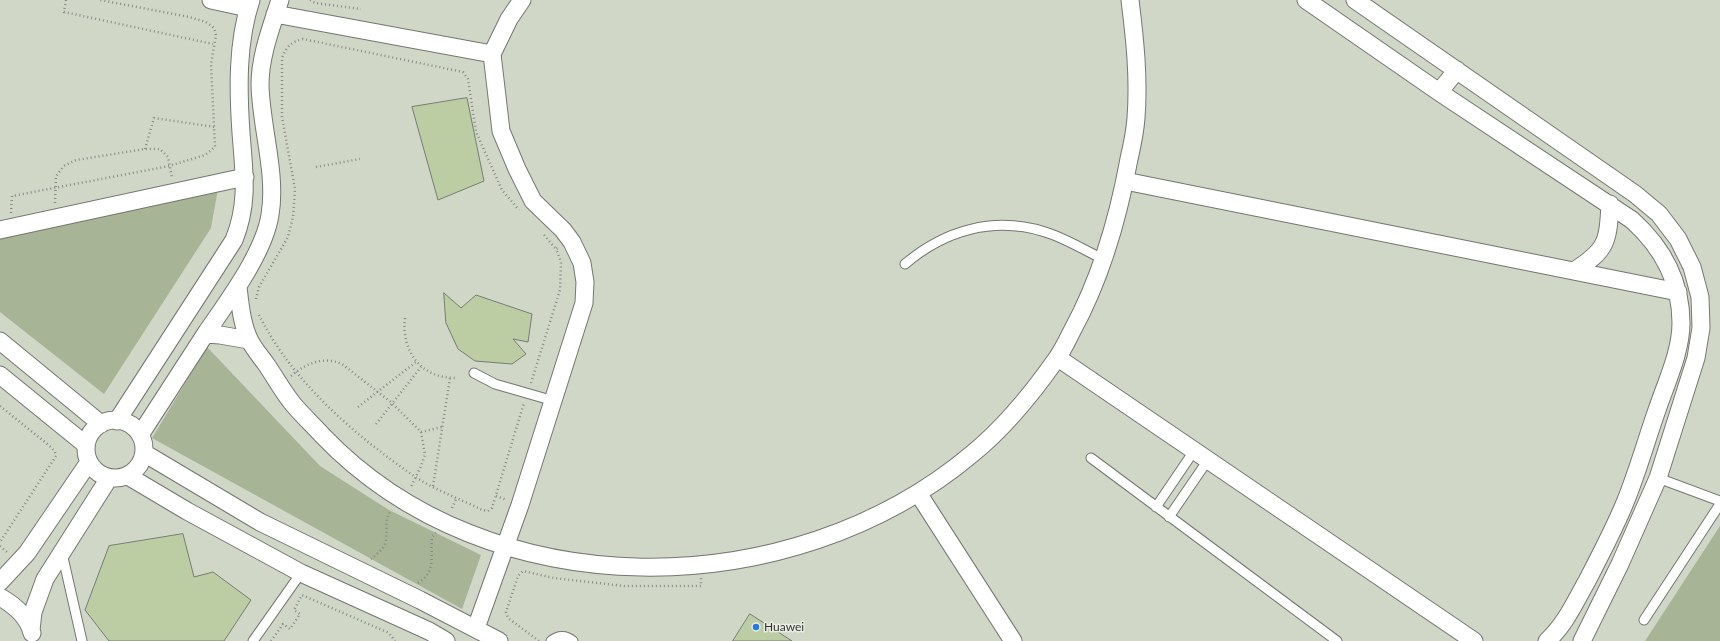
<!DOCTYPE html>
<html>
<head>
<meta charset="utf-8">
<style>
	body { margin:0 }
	canvas { display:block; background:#dce0d7 }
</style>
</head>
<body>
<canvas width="1720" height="641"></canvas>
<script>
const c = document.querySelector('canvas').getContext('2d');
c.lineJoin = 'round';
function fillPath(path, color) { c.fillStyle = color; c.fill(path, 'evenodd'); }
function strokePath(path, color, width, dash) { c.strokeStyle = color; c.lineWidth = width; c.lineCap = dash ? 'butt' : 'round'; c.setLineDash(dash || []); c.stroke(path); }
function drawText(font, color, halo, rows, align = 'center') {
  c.font = font + ' Lato,sans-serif'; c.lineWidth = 3; c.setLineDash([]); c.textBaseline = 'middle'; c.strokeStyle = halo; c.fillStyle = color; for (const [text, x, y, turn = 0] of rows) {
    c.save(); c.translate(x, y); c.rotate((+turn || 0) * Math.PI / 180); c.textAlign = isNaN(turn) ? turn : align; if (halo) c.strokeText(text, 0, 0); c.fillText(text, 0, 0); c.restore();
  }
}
const built = new Path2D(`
	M0,0H1720V641H0Z`);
const green = new Path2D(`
	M218,189L211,228L104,394L0,312V238Z
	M207,347L320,466L389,510L481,555L462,609L152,438Z
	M1720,526V641H1645Z`);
const building = new Path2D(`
	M467,98L484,181L438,200L412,107Z
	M444,293L461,308L476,295L532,314L528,342L513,339L526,354L512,364L475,361L458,349L446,323Z
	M183,534L194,577L213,572L251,600L224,641H109L85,610L109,546Z
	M750,614L792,641H733Z`);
const path = new Path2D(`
	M66,0L64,12L213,44
	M310,0L315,3L361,9
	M145,149L154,118L215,127
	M316,167L360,159
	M55,203L56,176L64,166L76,160L145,149H160L168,157L172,178
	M11,213L12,196L169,166L205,155L215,147L211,64L216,35L214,28L206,22L189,17L100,0
	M544,235L556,249
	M256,299L259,287L288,237L293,217L295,189L282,117V58C287,46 291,42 303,39L463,72L468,79L476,132L502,190L519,210
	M259,315C292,381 353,434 414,476C432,489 461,499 482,510L488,511L492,508L524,403
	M405,318C401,351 421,378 455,378
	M291,376C306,363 324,356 342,364L392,403L421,432L425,455L421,466L411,487
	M531,383L560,290L561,262L556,249L558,248
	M0,406L51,447L55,452L56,456L0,542
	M358,407L416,362
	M376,424L421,367
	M421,432L442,427
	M433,486L450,378
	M496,496L507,500
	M452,508L457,497
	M0,546L7,552
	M371,559C377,554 385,548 386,540C388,528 383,520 392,510
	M418,583C437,571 430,556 432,537L436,533
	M271,641L283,624L290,629L300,614L294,610L302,595L389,633L395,641
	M539,641L508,618L506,612L518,576L523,571L554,578L624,586H701V578`);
const service = new Path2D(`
	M905,264C945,230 994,216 1045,232C1065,238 1084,250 1103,259
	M474,373L495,384L554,401
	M1091,458L1337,641
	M1658,478L1720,501
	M1156,507L1194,451
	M1169,517L1208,460
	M62,553L82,641
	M1644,620L1720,504
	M253,641L301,573
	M551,641C558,635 566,635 573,641`);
const minor = new Path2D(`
	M211,0L248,8
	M1306,0L1439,92L1632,220C1663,248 1681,281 1681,323C1681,352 1666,383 1657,410C1646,441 1637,474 1624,505C1613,531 1600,556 1587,581C1575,602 1565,625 1547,641
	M1355,0L1635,194L1659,214L1678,239L1692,267L1700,297L1701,328L1696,358L1658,478L1620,564L1582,641
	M275,14L492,54
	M1439,92L1457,70
	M1125,181L1678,292
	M0,230L245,177
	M1574,271C1607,250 1608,242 1610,204
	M238,287C240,304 242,326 250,341C254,349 261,357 266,364C275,377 283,392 293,404C302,415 313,425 322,435C489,610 791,606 972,454C1004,428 1031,395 1055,361C1062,352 1067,341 1072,331C1101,278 1118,219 1129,159C1132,146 1135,132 1136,118C1139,78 1135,40 1130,0
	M206,334L220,335L249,340
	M0,341L101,424
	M1058,358L1474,641
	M0,375L86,445
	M86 449a29 29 0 1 1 58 0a29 29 0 1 1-58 0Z
	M117,421L234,240C249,203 244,172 241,133C238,89 237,42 251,0
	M140,435C162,401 184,367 206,333C228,301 264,253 270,215C277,174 261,127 260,85C260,56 271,28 280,0
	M144,453L260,522L420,600L499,641
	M128,476L187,511L301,573L429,631L446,641
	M918,493L1013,641
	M0,582L27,553L89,462
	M0,597C14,605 28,616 32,633
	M476,628L520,505L584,303L585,282L582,263L572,242L563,230L533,201L517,169L501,131L492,54L509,19L522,0
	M31,630L33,612L45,579L109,478`);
const markers = [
	[756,627,4,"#2679e4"]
];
const poiNames = [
	["Huawei",764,627]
];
fillPath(built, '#d0d7c7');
fillPath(green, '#a7b495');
fillPath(building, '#bccda4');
strokePath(building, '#787c74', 1);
strokePath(service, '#747770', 11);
strokePath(minor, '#747770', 19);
strokePath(path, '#888b85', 2.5, [1, 3]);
strokePath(service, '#fff', 9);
strokePath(minor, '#fff', 17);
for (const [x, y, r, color] of markers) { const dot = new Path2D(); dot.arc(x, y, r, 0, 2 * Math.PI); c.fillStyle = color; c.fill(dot); strokePath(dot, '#e9ede4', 1.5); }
drawText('12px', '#333431', '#e9ede4', poiNames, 'left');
</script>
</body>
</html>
